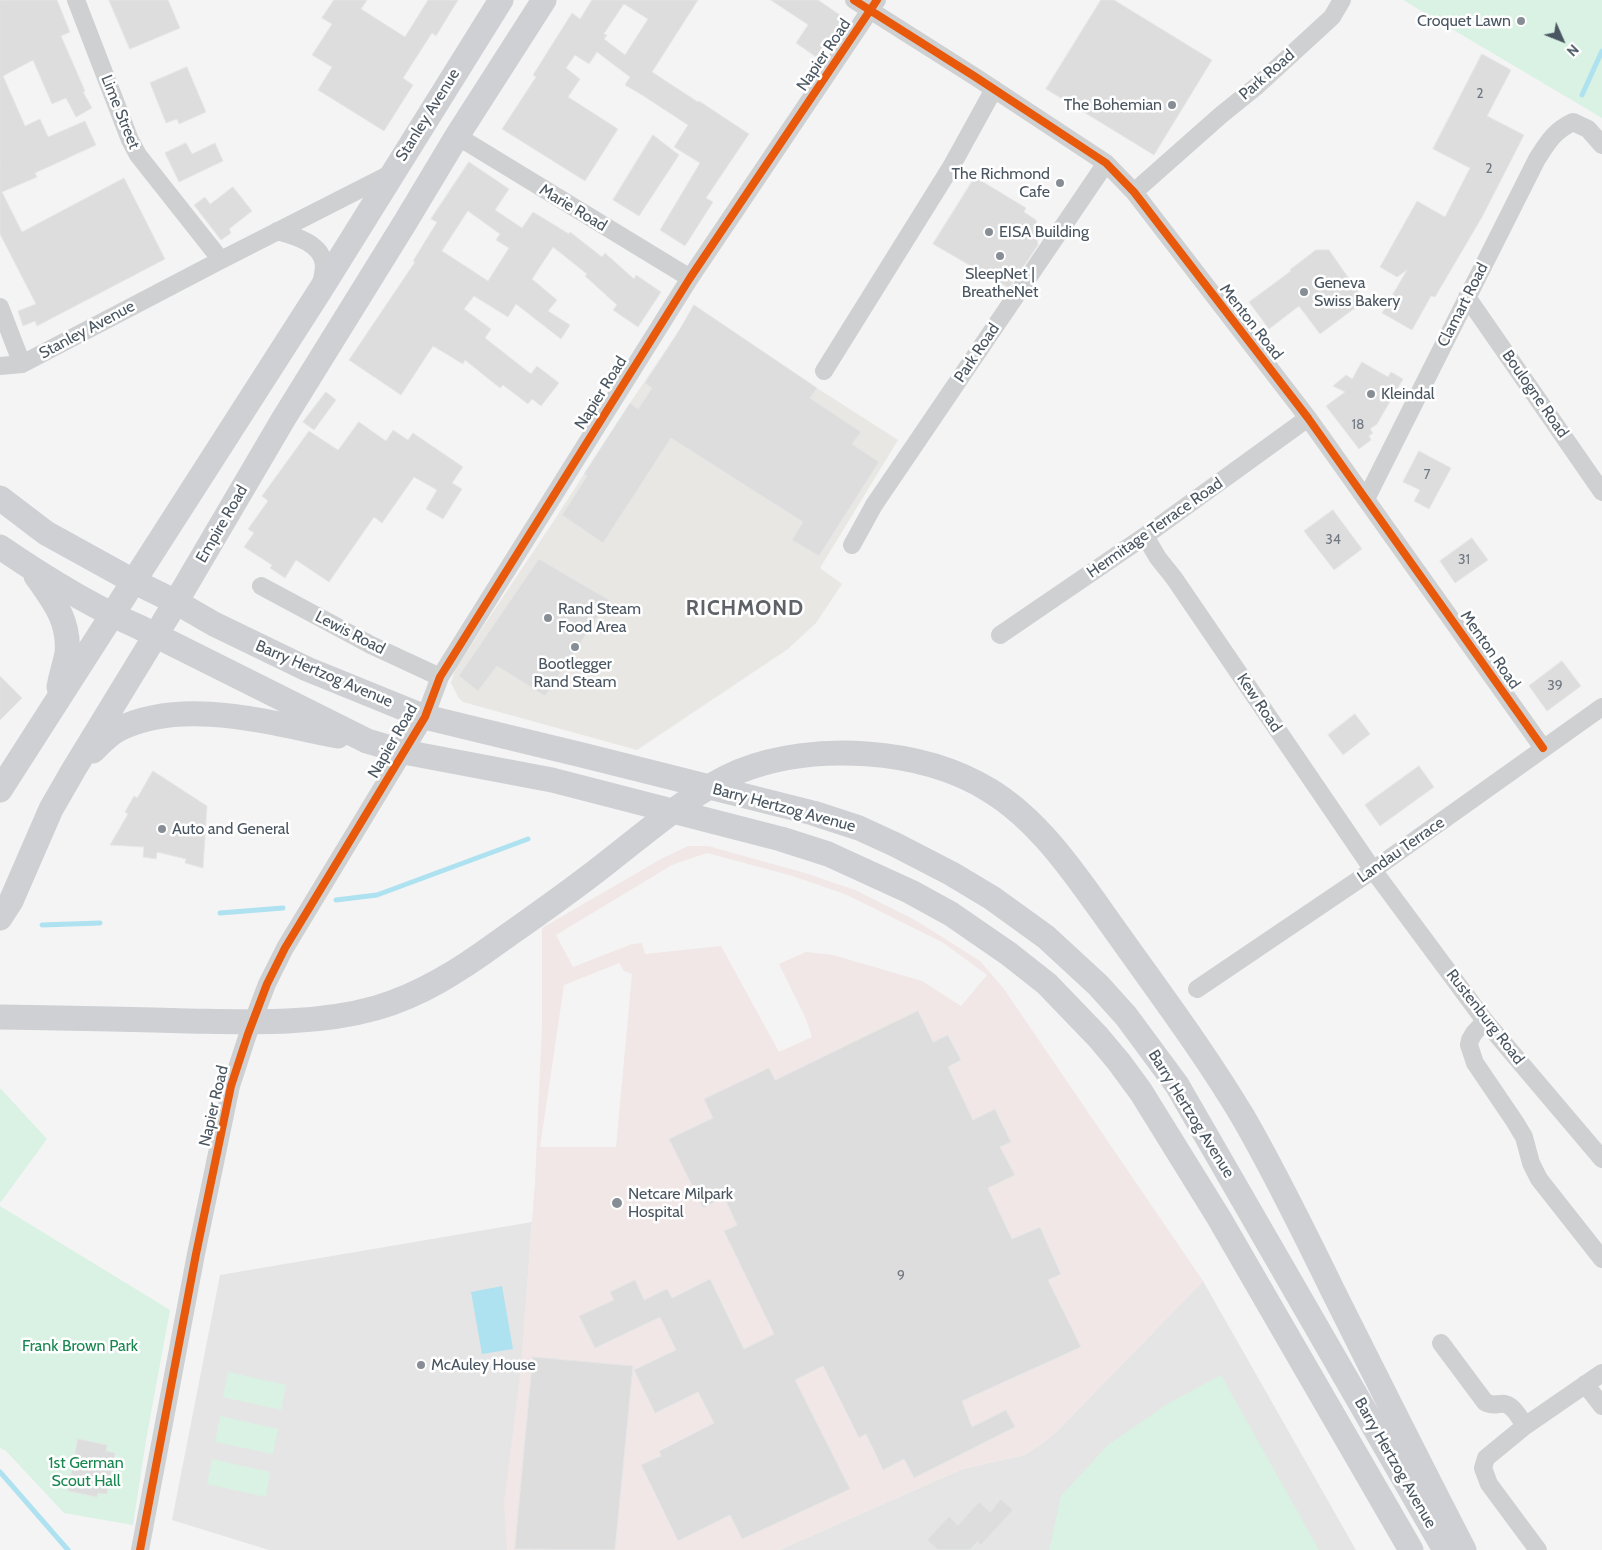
<!DOCTYPE html>
<html>
<head>
<meta charset="utf-8">
<style>
	body { margin:0 }
	#map { position:relative; width:1602px; height:1550px; overflow:hidden; background:#f4f4f4; font-family:Cabin,sans-serif }
	canvas { display:block }
	.north { position:absolute; left:1537px; top:15px; width:50px; height:50px; -webkit-text-stroke:4px #fff; paint-order:stroke; rotate:134deg; font-size:14px; font-weight:700; line-height:20px; text-align:center; color:#4a5661 }
	.north::after { content:''; display:block; margin:auto; width:18px; height:22px; background:#4a5661; clip-path:polygon(50% 0,100% 100%,50% 72%,0 100%) }
</style>
</head>
<body>
<div id="map">
<canvas width="1602" height="1550"></canvas>
<div class="north">N</div>
</div>
<script>
const c = document.querySelector('canvas').getContext('2d');
c.lineJoin = 'round';
function fillPath(path, color) { c.fillStyle = color; c.fill(path, 'evenodd'); }
function strokePath(path, color, width, dash) { c.strokeStyle = color; c.lineWidth = width; c.lineCap = dash ? 'butt' : 'round'; c.setLineDash(dash || []); c.stroke(path); }
function drawText(font, color, halo, rows, align = 'center') {
  c.font = font + ' Cabin,sans-serif'; c.lineWidth = 5; c.setLineDash([]); c.textBaseline = 'middle'; c.strokeStyle = halo; c.fillStyle = color; for (const [text, x, y, turn = 0] of rows) {
    c.save(); c.translate(x, y); c.rotate((+turn || 0) * Math.PI / 180); c.textAlign = isNaN(turn) ? turn : align; if (halo) c.strokeText(text, 0, 0); c.fillText(text, 0, 0); c.restore();
  }
}
const commercial = new Path2D(`
	M694,305L817,388L898,440L820,568L842,584L816,623L788,649L637,750L463,702L458,697L451,683L455,669L555,519L630,403L680,329Z`);
const education = new Path2D(`
	M532,1222L508,1550H269L172,1520L220,1275Z
	M1203,1281L1356,1550H779L962,1469L1024,1455L1044,1442L1058,1430Z`);
const medical = new Path2D(`
	M688,846H708L805,873L855,890L915,920L980,961L1004,989L1203,1281L1058,1430L1044,1442L1024,1455L962,1469L779,1550H507L504,1503L520,1377L535,1182L542,1026V928L661,859ZM707,853L789,875L845,894L942,942L987,975L961,1006L922,981L833,955L806,952L779,964L806,1019L812,1037L779,1052L721,946L645,954L642,943L632,944L573,967L556,935L672,865ZM619,963L624,971L632,974L616,1147H540L564,985ZM949,1035L961,1060L948,1067L973,1120L995,1109L1011,1142L1000,1147L1015,1175L988,1188L1012,1239L1040,1227L1061,1274L1022,1291L1032,1311L1057,1299L1081,1347L962,1401L972,1427L1006,1410L1014,1427L914,1478L904,1459L883,1469L872,1448L894,1421L859,1438L823,1366L795,1380L742,1539L730,1515L678,1541L641,1466L661,1456L659,1450L714,1423L698,1392L635,1370L676,1350L661,1319L679,1310L673,1297L710,1279L744,1349L774,1334L725,1231L737,1225L724,1197L703,1208L670,1139L713,1118L933,1042Z`);
const green = new Path2D(`
	M1403,0H1602V118Z
	M0,1088L47,1139L0,1203Z
	M0,1206L170,1310L146,1440L133,1525L64,1513L6,1451L0,1448Z
	M228,1372L286,1385L281,1410L223,1397Z
	M1221,1375L1319,1550H1049L1061,1496L1108,1445L1169,1403Z
	M220,1416L278,1429L273,1454L215,1442Z
	M212,1459L270,1472L266,1497L207,1484Z`);
const water = new Path2D(`
	M502,1286L513,1349L482,1354L471,1292Z`);
const stream = new Path2D(`
	M1582,95L1602,51
	M336,900L377,895L528,839
	M220,913L283,908
	M42,925L100,923
	M0,1472L68,1550`);
const building = new Path2D(`
	M0,0H57L70,32L61,36L85,91L83,92L92,108L76,117L66,98L52,104L33,60L3,76L25,126L40,119L48,137L85,121L96,145L35,173L37,177L2,192L22,232L124,178L165,259L37,326L35,321L23,326L18,311L36,304L0,234Z
	M109,0H168L180,28L130,49Z
	M334,0H367L361,9L405,37L428,0H458L436,36L432,33L403,78L413,85L384,131L318,90L332,67L312,55L332,24L322,18Z
	M592,0H698L652,72L698,102L699,101L749,134L706,198L713,202L685,246L660,230L700,163L674,147L688,125L642,95L625,85L630,77L597,52L589,64L575,55L566,68L580,79L568,97L618,129L585,181L502,129L536,77L533,75L572,13L580,19ZM624,4L648,19L625,55L604,39L607,35L604,34Z
	M771,0H818L846,19L819,59L796,43L808,25Z
	M1101,0H1114L1212,60L1154,155L1046,89Z
	M1482,54L1511,70L1487,116L1524,135L1482,217L1435,297L1431,296L1412,330L1382,313L1407,270L1397,277L1380,267L1417,201L1445,217L1470,168L1433,149Z
	M187,67L206,112L179,124L177,119L166,123L150,83Z
	M653,135L679,155L639,216L613,200Z
	M186,143L192,154L215,143L223,161L179,182L165,153Z
	M469,162L509,189L495,210L522,228L533,212L569,234L570,232L602,257L605,253L634,279L636,275L661,292L638,327L613,310L617,305L585,276L587,274L553,247L532,279L557,300L548,311L570,325L561,339L516,304L508,317L474,296L464,309L491,329L485,338L531,374L537,366L559,383L541,406L532,399L528,404L503,385L500,388L465,360L463,364L433,346L401,395L349,360L415,262L413,261L437,222L431,219ZM468,211L500,234L496,240L509,248L488,281L442,251Z
	M975,177L1026,208L1024,212L1036,220L1038,245L1009,288L933,244Z
	M233,187L252,211L229,229L231,233L221,240L194,205L205,197L210,204Z
	M1316,250H1329L1359,293V305L1320,334L1299,306L1269,329L1249,302L1291,271L1290,270Z
	M694,305L817,388L810,398L861,432L852,444L879,462L819,556L792,540L803,522L671,438L603,543L562,515L587,476L584,474L630,403L638,409L652,388L645,383L680,329Z
	M1362,362L1388,377L1391,372L1403,379L1377,424L1370,429L1373,433L1369,436L1371,440L1359,449L1326,406L1345,392L1333,386L1346,375L1352,379Z
	M326,392L336,400L314,430L303,422Z
	M359,422L386,441L393,430L408,440L413,433L463,467L452,483L462,489L443,519L426,509L437,490L414,477L382,523L374,517L329,582L296,560L285,578L270,568L272,565L244,547L254,533L248,529L268,501L262,496L309,431L338,450Z
	M1419,451L1451,468L1429,509L1414,501L1420,490L1403,482Z
	M1333,510L1362,549L1334,570L1304,531Z
	M1472,538L1488,560L1455,583L1440,561Z
	M539,559L609,600L545,696L497,666L478,691L459,676Z
	M1562,661L1581,686L1547,711L1529,686Z
	M0,676L22,698L0,720Z
	M1355,714L1370,734L1343,755L1328,735Z
	M1419,766L1434,787L1380,826L1365,805Z
	M153,771L207,806L203,868L185,863L186,859L157,852L156,859L143,857L144,847L110,845L128,814L125,812L134,796L137,798Z
	M918,1011L933,1042L948,1035L961,1060L948,1067L973,1120L995,1109L1011,1142L1000,1147L1015,1175L988,1188L1012,1239L1040,1227L1061,1274L1048,1280L1081,1347L962,1401L972,1427L1006,1410L1015,1427L914,1478L904,1459L883,1470L866,1434L859,1438L823,1366L795,1380L850,1489L742,1539L730,1515L678,1541L641,1465L661,1456L659,1451L714,1423L698,1392L655,1413L634,1370L676,1350L660,1317L595,1348L579,1316L614,1300L610,1292L635,1280L644,1300L667,1289L672,1298L710,1279L744,1349L774,1334L724,1231L737,1225L724,1197L703,1208L669,1139L713,1118L704,1099L769,1068L775,1080Z
	M533,1357L633,1366L615,1550L515,1549Z
	M78,1439L107,1445L106,1451L115,1453L107,1494L98,1493L97,1497L68,1491Z
	M1001,1499L1013,1510L981,1545L977,1542L970,1550H938L927,1540L949,1516L958,1525L979,1502L990,1512Z`);
const street = new Path2D(`
	M76,0L130,140L138,155L221,260
	M854,0L974,76L1106,163L1134,192L1308,418L1543,748
	M457,136L690,278
	M1134,192L1221,115L1257,86L1332,17L1342,0
	M277,231C295,236 322,243 324,265C324,271 322,279 321,285
	M1467,297L1602,492
	M0,307L22,364
	M0,366L22,364L221,260L392,173
	M824,371L951,167L994,89
	M1366,499L1537,159C1548,142 1554,131 1573,122L1588,129L1602,145
	M1145,536L1158,558L1174,578L1373,870L1485,1021L1602,1159
	M852,545L874,505L1106,163
	M261,586L371,645L440,677
	M1000,635L1145,536L1308,418
	M1197,989L1373,870L1602,707
	M1485,1021L1474,1033L1470,1040L1469,1045L1475,1063L1515,1122L1524,1137L1531,1163L1539,1179L1602,1259
	M1441,1343L1485,1402C1493,1407 1497,1403 1505,1404C1514,1406 1521,1420 1525,1426L1602,1373
	M1585,1384L1602,1406
	M1525,1426L1486,1458L1483,1468L1489,1484L1538,1550
	M140,1550L196,1254L231,1086L248,1034L267,984L285,948L425,717L440,677L690,278L877,0`);
const secondary = new Path2D(`
	M0,498L46,533L133,581L176,602L214,624L307,669L425,717L586,756L813,813L859,828L896,845L952,874L992,898L1046,937L1098,985L1126,1016L1177,1085L1445,1550
	M0,547C44,577 90,606 139,627L367,741L404,752L552,780L781,839L828,854L911,892L951,914L1009,954L1047,984L1098,1037L1119,1062L1141,1092L1219,1218L1411,1550
	M36,576C53,600 70,621 67,653C65,664 61,675 59,687
	M93,751C101,743 109,734 119,729C184,697 270,723 338,736
	M0,790L321,289L501,0
	M0,918L11,901L51,809L74,769L176,602L284,418L406,221L457,136L544,0
	M0,1017C63,1018 126,1019 188,1021C251,1022 315,1025 376,1008C421,995 460,970 497,943C535,916 573,890 609,861C649,830 693,791 740,771C813,742 921,748 989,790C1044,823 1083,886 1120,937C1162,996 1206,1055 1243,1117C1276,1174 1305,1234 1334,1293C1377,1379 1420,1465 1464,1550`);
const cycleway = new Path2D(`
	M854,0L974,76L1106,163L1134,192L1308,418L1543,748
	M140,1550L196,1254L231,1086L248,1034L267,984L285,948L425,717L440,677L690,278L877,0`);
const markers = [
	[1521,21,5,"#868d94"],
	[1172,105,5,"#868d94"],
	[1060,183,5,"#868d94"],
	[989,232,5,"#868d94"],
	[1000,256,5,"#868d94"],
	[1304,292,5,"#868d94"],
	[1371,394,5,"#868d94"],
	[548,618,5,"#868d94"],
	[575,647,5,"#868d94"],
	[162,829,5,"#868d94"],
	[617,1203,6,"#868d94"],
	[421,1365,5,"#868d94"]
];
const numberNames = [
	["2",1480,94],
	["2",1489,169],
	["18",1358,425],
	["7",1427,475],
	["34",1333,540],
	["31",1464,560],
	["39",1555,686],
	["9",901,1276]
];
const poiNames = [
	["Croquet Lawn",1511,21,"right"],
	["The Bohemian",1162,105,"right"],
	["The Richmond",1050,174,"right"],
	["Cafe",1050,192,"right"],
	["EISA Building",999,232],
	["SleepNet |",1000,274,"center"],
	["BreatheNet",1000,292,"center"],
	["Geneva",1314,283],
	["Swiss Bakery",1314,301],
	["Kleindal",1381,394],
	["Rand Steam",558,609],
	["Food Area",558,627],
	["Bootlegger",575,664,"center"],
	["Rand Steam",575,682,"center"],
	["Auto and General",172,829],
	["Netcare Milpark",628,1194],
	["Hospital",628,1212],
	["McAuley House",431,1365]
];
const streetNames = [
	["Napier Road",824,55,-56],
	["Park Road",1267,75,-41],
	["Lime Street",120,112,68],
	["Stanley Avenue",428,115,-58],
	["Marie Road",573,208,31],
	["Clamart Road",1463,305,-63],
	["Menton Road",1251,322,52],
	["Stanley Avenue",87,330,-28],
	["Park Road",977,353,-56],
	["Napier Road",601,393,-58],
	["Boulogne Road",1535,394,55],
	["Empire Road",222,524,-60],
	["Hermitage Terrace Road",1155,528,-35],
	["Lewis Road",350,633,27],
	["Menton Road",1490,650,55],
	["Barry Hertzog Avenue",324,674,23],
	["Kew Road",1259,703,56],
	["Napier Road",393,741,-60],
	["Barry Hertzog Avenue",784,808,15],
	["Landau Terrace",1401,850,-35],
	["Rustenburg Road",1485,1017,52],
	["Napier Road",214,1106,-77],
	["Barry Hertzog Avenue",1191,1114,58],
	["Barry Hertzog Avenue",1395,1463,60]
];
const parkNames = [
	["Frank Brown Park",80,1346],
	["1st German",86,1463],
	["Scout Hall",86,1481]
];
const districtNames = [
	["RICHMOND",745,609]
];
fillPath(commercial, '#e8e7e3');
fillPath(education, '#e6e5e6');
fillPath(medical, '#f1e7e6');
fillPath(green, '#d9f2e3');
fillPath(water, '#aee2f0');
strokePath(stream, '#aee2f0', 5);
fillPath(building, '#ddddde');
strokePath(building, '#e5e6e7', 1);
strokePath(street, '#ced0d2', 18);
strokePath(secondary, '#ced0d4', 25);
strokePath(cycleway, '#e8590c', 8);
for (const [x, y, r, color] of markers) { const dot = new Path2D(); dot.arc(x, y, r, 0, 2 * Math.PI); c.fillStyle = color; c.fill(dot); strokePath(dot, '#fff', 2); }
drawText('14px', '#707881', null, numberNames);
drawText('16px', '#4a5661', '#fff', poiNames, 'left');
drawText('16px', '#4a5661', '#fff', streetNames);
drawText('16px', '#17864f', '#fff', parkNames);
c.letterSpacing = '1px';
drawText('bold 21px', '#5f6368', '#fff', districtNames);
c.letterSpacing = '0px';
</script>
</body>
</html>
